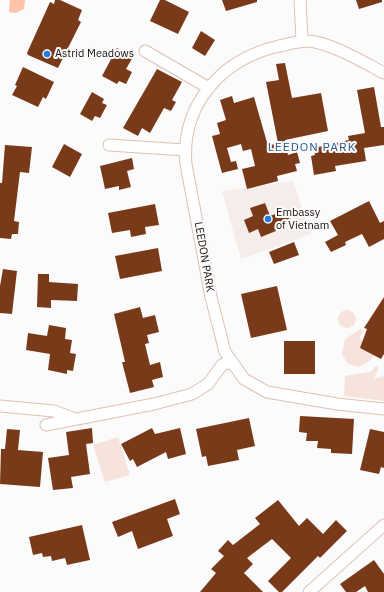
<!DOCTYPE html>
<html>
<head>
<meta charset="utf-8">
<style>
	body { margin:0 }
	canvas { display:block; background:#fbfbfb }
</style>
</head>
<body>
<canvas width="384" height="592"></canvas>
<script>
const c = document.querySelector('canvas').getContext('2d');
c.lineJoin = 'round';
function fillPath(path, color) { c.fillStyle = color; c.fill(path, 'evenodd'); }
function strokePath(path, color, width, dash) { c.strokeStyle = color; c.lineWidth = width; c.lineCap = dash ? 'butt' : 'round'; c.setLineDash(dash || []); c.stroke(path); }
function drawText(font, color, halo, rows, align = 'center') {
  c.font = font + ' "IBM Plex Sans",sans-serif'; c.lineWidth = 4; c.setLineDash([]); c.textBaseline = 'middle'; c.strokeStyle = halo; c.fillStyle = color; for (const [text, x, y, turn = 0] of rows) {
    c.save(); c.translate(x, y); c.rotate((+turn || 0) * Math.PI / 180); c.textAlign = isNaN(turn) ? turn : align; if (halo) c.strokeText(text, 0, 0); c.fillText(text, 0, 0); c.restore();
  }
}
const built = new Path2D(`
	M293,181L311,234L241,259L222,191Z`);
const green = new Path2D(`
	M338 319a9 9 0 1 1 18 0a9 9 0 1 1-18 0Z
	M360,329L363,330L360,337L363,343L360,348L374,355L370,361L359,367L348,364L342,354L345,339Z
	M376,366L379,367L374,379L384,376V401L344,396L345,376L370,372Z
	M118,437L130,475L105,482L93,445Z`);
const water = new Path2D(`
	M10,0H25L24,9L16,13L9,12Z`);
const building = new Path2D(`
	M55,0H60L82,10L78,20L81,22L58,68L28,55L27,53L50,2L54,4Z
	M160,0H165L189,12L178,34L150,21Z
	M222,0H257V2L226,11Z
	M356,0H382V2L359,9Z
	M201,31L215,40L205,56L192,48Z
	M117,48L133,57L126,69L132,72L126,84L119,81L117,84L102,76Z
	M285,63L292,98L321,93L328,131L285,140L288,155L297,152L300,163L295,164L297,171L277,176L278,181L247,189L242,169L255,166L251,149L243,151L241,144L227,148L231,162L236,161L238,169L222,173L220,166L212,136L220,134L217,123L226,120L220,100L232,96L234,103L254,97L268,146L278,143L266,82L279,80L276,64Z
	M23,67L54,82L46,99L43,97L38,107L12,95L17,86L15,85Z
	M157,69L182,82L172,100L176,102L171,111L164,108L150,133L142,128L138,136L123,128Z
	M374,87L381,127H384V145L364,148L366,161L335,166L336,171L314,175L311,156L315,155L314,148L349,140L348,136L365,133L357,90Z
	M92,92L104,99L102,103L107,105L100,118L95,116L92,121L80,114Z
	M64,144L82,154L70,177L52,167Z
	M5,145L32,147L29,173L20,172L14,221L19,222L18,234H12L11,239L0,238V183H2Z
	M132,158L134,169L127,171L131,187L119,190V186L105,189L100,166Z
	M369,201L380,223L384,221V239L369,247L362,234L345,242L346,245L331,252L325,242L338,235L330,221Z
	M265,203L270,216L286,210L290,221L274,228L276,231L261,237L258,229L249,233L244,220L253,216L250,208Z
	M155,204L159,225L145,227L146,234L131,237L130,230L112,233L108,213Z
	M294,242L299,255L274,264L269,252Z
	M158,248L162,271L120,279L115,256Z
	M3,269L17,271L12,314L0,313V286Z
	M38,274H49V282L78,284L77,301L51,300V308L37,307Z
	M277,286L287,330L251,338L241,294Z
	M384,297V354L381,359L360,348L367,329L364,328Z
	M140,307L143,318L155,315L159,332L147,335L149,343L145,344L150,365L160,362L163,377L152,380L154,387L130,393L122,362H125L114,314Z
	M49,325L66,328L65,339L72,340L70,353L76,354L73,371L67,370V374L48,370L50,354L26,350L28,333L47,336Z
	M284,341H315V374H284Z
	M300,416L354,419L352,454L331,453V449L317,448L318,441H306L307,433L299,432Z
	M249,418L255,446L237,450L239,460L208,466L206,456L202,457L196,429Z
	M92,428L93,443L86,444L90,474L71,477L73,488L53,490L48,458L69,455L66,432Z
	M152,428L155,434L180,428L186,454L168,459L166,452L137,467L133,459L130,461L121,444Z
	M7,429L20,430L18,450L43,452L40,487L0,484L1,449H5Z
	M370,429L384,432V468L381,467L379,474L360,470Z
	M175,499L180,514L167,519L173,536L138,549L132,531L118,537L112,522Z
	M278,500L299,526L307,518L323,534L336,520L347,531L320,558L318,556L282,592H279L268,581L291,558L272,539L247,558L253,564L244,573L263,592H200L216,573L211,569L224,556L218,551L228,540L233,545L260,524L255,518Z
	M82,525L90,560L67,565L65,558L52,561L51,556L43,557L42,553L33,555L29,537Z
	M374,560L384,574V592H368L365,586L356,592H346L340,584Z`);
const street = new Path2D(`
	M300,0L302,41
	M145,51L209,88
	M384,73C365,63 336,46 315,42C303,39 290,44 279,46C222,59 181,104 186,164L211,297L225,352L244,379L267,392L337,404L384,409
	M109,145L185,150
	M0,406L54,411L75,419
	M46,425L154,404L192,394L208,384L222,365L231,362
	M309,592L384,525`);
const markers = [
	[47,54,4,"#207be5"],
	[268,219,4,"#207be5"]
];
const poiNames = [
	["Astrid Meadows",55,54],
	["Embassy",276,213],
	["of Vietnam",276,226]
];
const streetNames = [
	["LEEDON PARK",204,257,80]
];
const neighbourhoodNames = [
	["LEEDON PARK",312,148]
];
fillPath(built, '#f5edea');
fillPath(green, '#f6e3db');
fillPath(water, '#fdc4aa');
fillPath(building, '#793a1a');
strokePath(street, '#ddc0b4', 13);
strokePath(street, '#fff', 11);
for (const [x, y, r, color] of markers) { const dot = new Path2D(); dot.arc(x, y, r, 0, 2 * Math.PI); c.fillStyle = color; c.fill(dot); strokePath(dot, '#fbfbfb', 1.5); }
drawText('11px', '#160d08', '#fbfbfb', poiNames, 'left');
drawText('11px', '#160d08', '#fbfbfb', streetNames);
c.letterSpacing = '1px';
drawText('12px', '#2c568b', '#fbfbfb', neighbourhoodNames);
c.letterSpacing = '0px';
</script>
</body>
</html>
